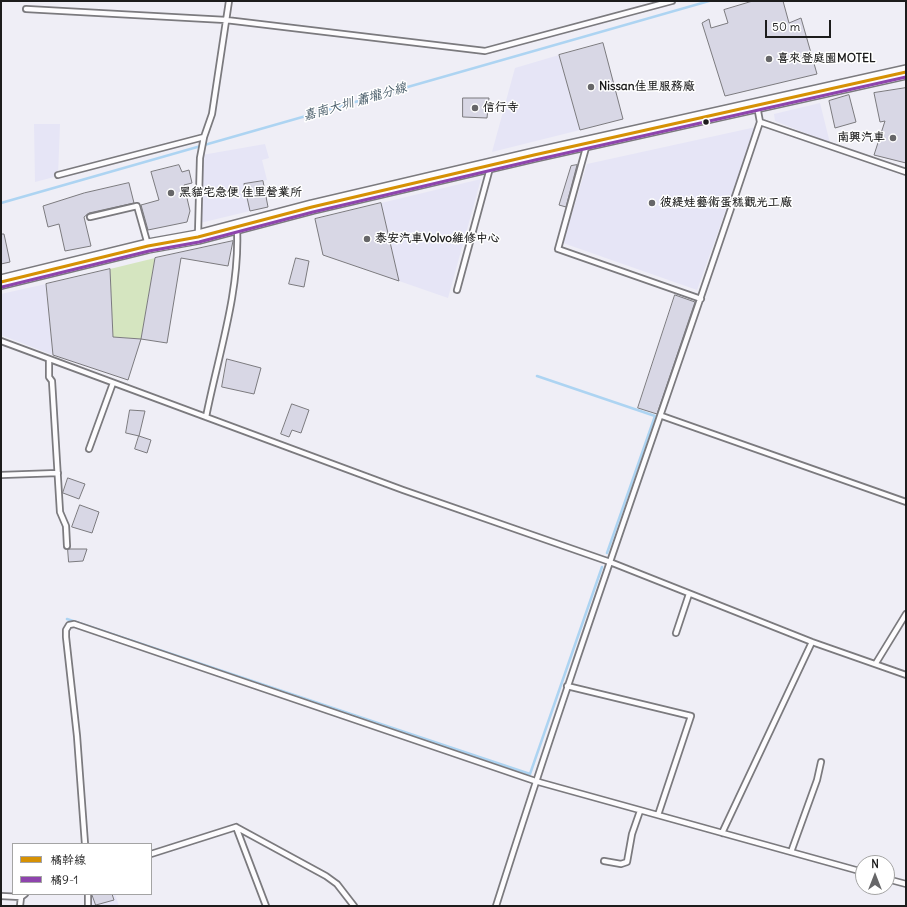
<!DOCTYPE html>
<html>
<head>
<meta charset="utf-8">
<style>
	body { margin:0 }
	#map { position:relative; width:907px; height:907px; overflow:hidden; background:#efeef6; font-family:Delius,"LXGW WenKai TC",sans-serif }
	canvas { display:block }
	.frame { position:absolute; inset:0; border:2px solid #1c1c1c; pointer-events:none }
	.legend { position:absolute; left:12px; top:843px; width:140px; height:52px; box-sizing:border-box; background:#fff; border:1px solid #a4a4a4; margin:0; padding:5px 7px; list-style:none; font-size:12px; color:#1c1c1c }
	.legend li { display:flex; align-items:center; gap:8px; height:20px }
	.legend b { width:20px; border:1px solid #a4a4a4 }
	.north { position:absolute; left:855px; top:855px; width:40px; height:40px; box-sizing:border-box; background:#fff; border:1px solid #a4a4a4; border-radius:50%; rotate:0deg; font-size:11px; font-weight:700; line-height:16px; text-align:center; color:#1c1c1c }
	.north::after { content:''; display:block; margin:auto; width:14px; height:18px; background:#666668; clip-path:polygon(50% 0,100% 100%,50% 72%,0 100%) }
	.scale { position:absolute; left:765px; top:20px; width:66px; height:18px; box-sizing:border-box; border:2px solid #1c1c1c; border-top:0; padding-left:5px; font-size:12px; line-height:14px; white-space:nowrap; color:#1c1c1c; -webkit-text-stroke:3px #fff; paint-order:stroke }
</style>
</head>
<body>
<div id="map">
<canvas width="907" height="907"></canvas>
<div class="frame"></div>
<ul class="legend">
<li><b style="height:5px;background:#d69104"></b>橘幹線</li>
<li><b style="height:5px;background:#8e44ad"></b>橘9-1</li>
</ul>
<div class="north">N</div>
<div class="scale">50 m</div>
</div>
<script>
const c = document.querySelector('canvas').getContext('2d');
c.lineJoin = 'round';
function fillPath(path, color) { c.fillStyle = color; c.fill(path, 'evenodd'); }
function strokePath(path, color, width, dash) { c.strokeStyle = color; c.lineWidth = width; c.lineCap = dash ? 'butt' : 'round'; c.setLineDash(dash || []); c.stroke(path); }
function drawText(font, color, halo, rows, align = 'center') {
  c.font = font + ' Delius,"LXGW WenKai TC",sans-serif'; c.lineWidth = 3; c.setLineDash([]); c.textBaseline = 'middle'; c.strokeStyle = halo; c.fillStyle = color; for (const [text, x, y, turn = 0] of rows) {
    c.save(); c.translate(x, y); c.rotate((+turn || 0) * Math.PI / 180); c.textAlign = isNaN(turn) ? turn : align; if (halo) c.strokeText(text, 0, 0); c.fillText(text, 0, 0); c.restore();
  }
}
const built = new Path2D(`
	M559,55L580,130L492,152L515,68Z
	M820,103L830,143L775,121L774,114Z
	M34,124H60L58,176L35,182Z
	M756,127L697,290L563,243L587,164Z
	M265,144L269,158L262,160L267,180L244,185L250,211L200,223L196,199L202,155Z
	M481,179L448,298L399,281L381,203Z
	M46,284L53,355L1,335V294Z
	M87,894H115L119,906H88Z`);
const green = new Path2D(`
	M155,258L141,339L113,337L110,269Z`);
const stream = new Path2D(`
	M1,203L709,1
	M537,376L655,416L607,553
	M67,619L530,774L602,567`);
const building = new Path2D(`
	M753,1H783L789,23L801,18L817,74L725,96L702,23L709,19L711,28L728,23L724,10Z
	M603,43L623,119L580,130L559,55Z
	M906,88V163L874,155L885,121L880,122L874,93Z
	M849,95L856,122L835,128L829,101Z
	M463,98H489L487,118L463,117Z
	M179,165L182,172L189,170L192,183L184,185L190,211L187,222L148,230L141,205L159,200L151,172Z
	M577,165L566,207L559,205L571,166Z
	M263,181L268,207L250,211L244,184Z
	M129,183L134,203L89,213L84,217L91,246L65,251L59,224L48,227L43,206L84,193Z
	M381,203L399,281L323,255L315,219Z
	M1,234H4L10,262L1,264Z
	M233,241L228,266L181,258L167,343L141,339L155,258Z
	M296,258L309,261L304,287L289,284Z
	M110,269L113,337L141,339L128,380L53,355L46,284Z
	M675,295L695,302L657,414L638,408Z
	M227,359L261,368L254,394L222,387Z
	M292,404L309,410L301,433L292,430L289,437L281,434Z
	M130,410L145,411L139,436L126,433Z
	M139,436L151,440L147,453L135,449Z
	M68,478L85,484L79,499L63,493Z
	M80,505L99,512L92,533L72,527Z
	M68,549H87L83,561L69,562Z
	M92,894H112L114,900L96,905Z`);
const service = new Path2D(`
	M26,9L226,20L485,51L672,1
	M757,106L760,122L906,172
	M587,144L558,249L701,299
	M58,175L204,137L212,114L229,1
	M90,217L137,206L148,245
	M198,235L200,158L204,137
	M457,290L490,168
	M1,341L403,490L610,562L812,642L906,675
	M49,360V377L52,381L60,512L66,526L67,546
	M662,416L906,502
	M206,417C218,356 240,292 237,229
	M89,449L113,383
	M1,475L58,473
	M676,633L689,594
	M876,663L906,614
	M567,686L691,716L658,815
	M236,827L266,906
	M722,833L812,642
	M85,844L77,736L66,637V630L69,625L74,624L535,781L863,872
	M791,852L817,780L821,762
	M151,854L236,827L326,876L337,884L354,906
	M604,861L621,864L627,862L632,834L640,811
	M887,879L906,884
	M88,894V906
	M1,896L21,897L25,894
	M20,906L21,897
	M496,906C579,643 673,384 760,122`);
const secondary = new Path2D(`
	M1,282L148,246L198,237L312,207L534,155L906,72`);
const bus1 = new Path2D(`
	M1,282L148,246L198,237L312,207L534,155L906,72`);
const bus2 = new Path2D(`
	M2,287L149,251L199,242L313,212L535,160L906,77`);
const markers = [
	[769,59,4,"#666668"],
	[591,87,4,"#666668"],
	[475,108,4,"#666668"],
	[706,122,3.5,"#1c1c1c"],
	[893,138,4,"#666668"],
	[171,193,4,"#666668"],
	[652,203,4,"#666668"],
	[367,239,4,"#666668"]
];
const poiNames = [
	["喜來登庭園MOTEL",777,59],
	["Nissan佳里服務廠",599,87],
	["信行寺",483,108],
	["南興汽車",885,138,"right"],
	["黑貓宅急便 佳里營業所",179,193],
	["彼緹娃藝術蛋糕觀光工廠",660,203],
	["泰安汽車Volvo維修中心",375,239]
];
const waterNames = [
	["嘉南大圳 蕭壠分線",355,102,-16]
];
fillPath(built, '#e6e5f6');
fillPath(green, '#d5e5c0');
strokePath(stream, '#add4f2', 2.5);
fillPath(building, '#d8d7e5');
strokePath(building, '#7b7a7e', 1);
strokePath(service, '#7b7a7e', 8);
strokePath(secondary, '#7b7a7e', 16);
strokePath(service, '#fdfcfe', 4.5);
strokePath(secondary, '#fdfcfe', 13);
strokePath(bus1, '#d69104', 3);
strokePath(bus2, '#8e44ad', 3);
for (const [x, y, r, color] of markers) { const dot = new Path2D(); dot.arc(x, y, r, 0, 2 * Math.PI); c.fillStyle = color; c.fill(dot); strokePath(dot, '#fff', 1.5); }
drawText('bold 12px', '#1c1c1c', '#fff', poiNames, 'left');
drawText('italic 13px', '#455966', '#fff', waterNames);
</script>
</body>
</html>
